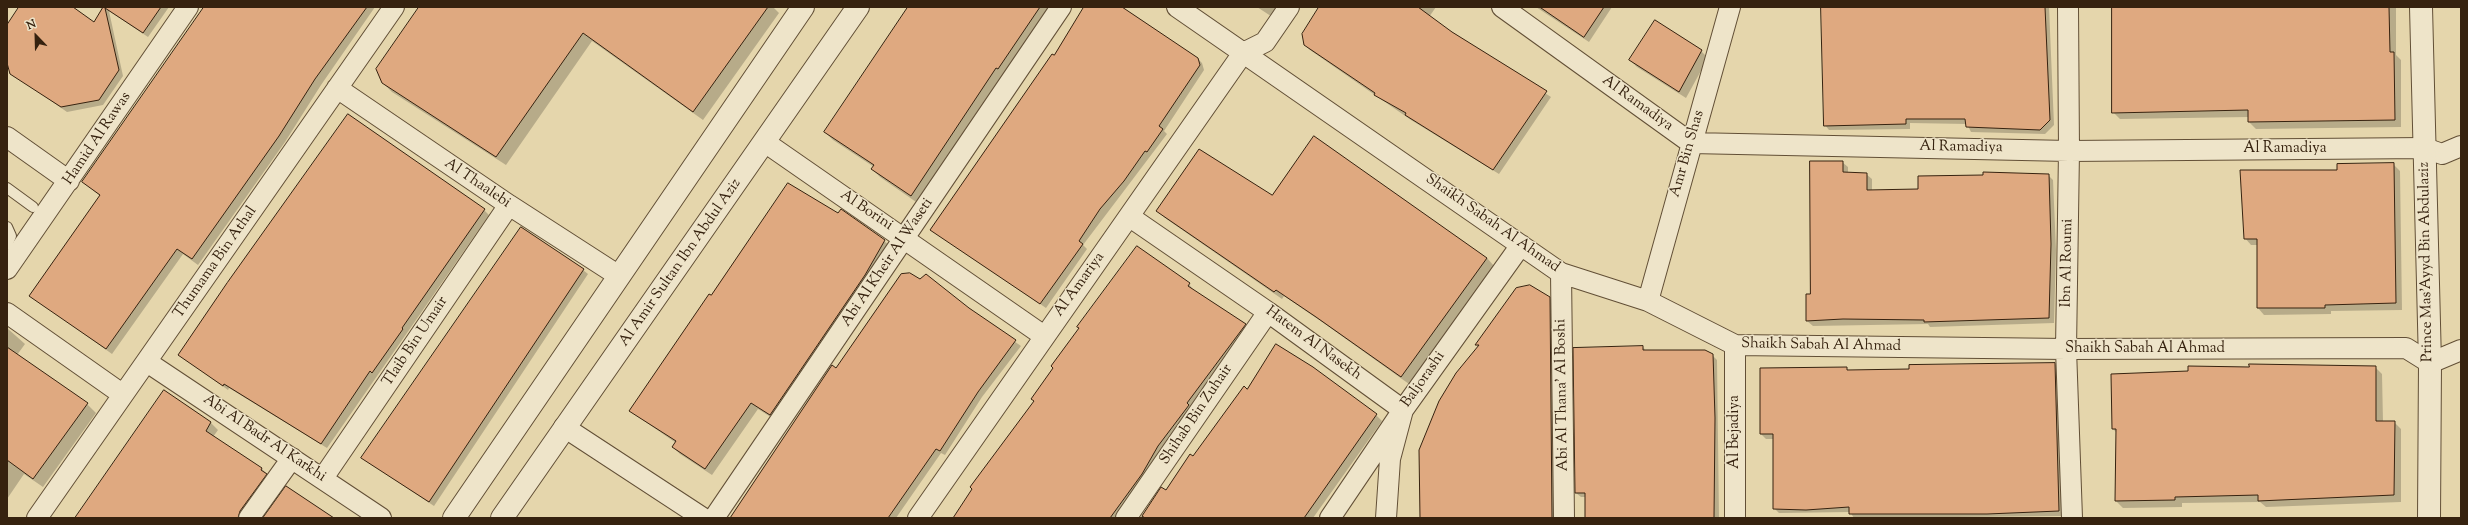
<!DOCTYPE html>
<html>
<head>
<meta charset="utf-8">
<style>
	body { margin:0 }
	#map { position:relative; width:2468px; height:525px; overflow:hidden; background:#e5d6ac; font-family:"Sorts Mill Goudy",serif }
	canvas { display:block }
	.frame { position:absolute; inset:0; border:8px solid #36220f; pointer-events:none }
	.north { position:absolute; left:16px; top:16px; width:40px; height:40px; -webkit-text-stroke:3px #eee4c9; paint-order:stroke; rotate:337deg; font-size:11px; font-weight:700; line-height:16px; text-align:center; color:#36220f }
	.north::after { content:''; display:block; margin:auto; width:14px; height:18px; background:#36220f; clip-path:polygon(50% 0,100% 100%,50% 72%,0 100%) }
</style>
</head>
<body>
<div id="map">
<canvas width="2468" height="525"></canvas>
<div class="frame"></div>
<div class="north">N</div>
</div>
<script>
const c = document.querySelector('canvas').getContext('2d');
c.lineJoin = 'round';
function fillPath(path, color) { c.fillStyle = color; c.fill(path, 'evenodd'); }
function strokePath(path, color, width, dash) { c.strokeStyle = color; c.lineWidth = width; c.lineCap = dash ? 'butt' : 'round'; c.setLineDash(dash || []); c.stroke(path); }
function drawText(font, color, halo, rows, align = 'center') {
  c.font = font + ' "Sorts Mill Goudy",serif'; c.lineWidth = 3; c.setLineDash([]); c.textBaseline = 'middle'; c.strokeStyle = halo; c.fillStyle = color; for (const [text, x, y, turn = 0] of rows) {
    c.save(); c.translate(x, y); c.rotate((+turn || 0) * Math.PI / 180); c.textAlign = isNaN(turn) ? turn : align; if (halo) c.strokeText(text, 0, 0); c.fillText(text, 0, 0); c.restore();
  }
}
const shadow = new Path2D(`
	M20,7H71L94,23L105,7H169L148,37L109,11L123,76L103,105L67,112L11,73L7,59V27Z
	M206,7H375L321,85L285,142L198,265L183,254L112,354L30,295L100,196L83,182Z
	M420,7H773L779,13L703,120L592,41L506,165L392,92L382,82Z
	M908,7H1054L919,204L880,177L872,169L874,167L833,140L825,132Z
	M1085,7H1119L1197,58L1202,63L1204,70L1164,131L1167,134L1083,245L1087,249L1046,308L931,230L1054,56Z
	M1257,7H1286L1277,20Z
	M1320,7H1436L1429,17L1551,97L1499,174L1411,120L1310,50L1305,45Z
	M1536,7H1612L1589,42Z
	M1822,7H2049L2054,125L2045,134L1971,132L1967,124L1910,123V129L1829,130L1825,125Z
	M2113,7H2396V55L2401,60V127L2256,129L2249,122V117L2120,119L2113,112Z
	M1701,51L1708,58L1686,98L1637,67L1630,60Z
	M1842,162L1848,167V173L1866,174L1872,179V190H1919L2048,175L2053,180L2056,250L2054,323L1930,327L1928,324L1813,326L1807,321V295H1811Z
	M2393,164L2400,171L2402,310L2331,311V314L2264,315L2258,308V245H2251L2245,238L2338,171Z
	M1272,196L1487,258L1494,266L1409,384L1325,324L1284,296L1282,299L1165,218L1158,211Z
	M484,210L489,215L327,448L229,388L228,390L180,355Z
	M841,210L892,247L777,421L758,409L712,475L680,454L673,447L676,443L630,411L712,296L838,214Z
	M583,270L588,274L434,506L362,458Z
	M1189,284L1194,291L1251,330L1122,518H954Z
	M1517,289L1549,298L1554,303L1557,518H1420L1479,347L1476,345Z
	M968,309L1021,346L982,397L945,455L941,453L896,518H741L836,369Z
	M7,328L25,344L17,355L87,404L96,413L43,487L24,474L7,499Z
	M1643,347L1646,351L1712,355L1717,360L1719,518H1586V497H1581L1576,493Z
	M2055,364L2059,369L2063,516L1854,518L1850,512L1779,513L1774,508V439H1766L1761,434L1846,368L1849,371Z
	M2375,367L2382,374L2383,422H2394L2401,429V502L2266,507L2260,502L2182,503V507L2123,508L2116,501L2117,433L2113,429Z
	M1248,391L1376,415L1382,421L1313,518H1140L1162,488L1166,491Z
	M164,392L211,423L218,430L213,437L262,469L269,476L247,518H78Z`);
const building = new Path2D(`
	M19,7H73L94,22L103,7H161L143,33L105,8L119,70L99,100L61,107L10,74L7,63V25Z
	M204,7H367L315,79L279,136L192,259L177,249L106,349L29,296L100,195L82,182Z
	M419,7H768L693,112L583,33L496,157L382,83L376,69Z
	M908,7H1040L998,69L996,68L911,196L871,169L874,165L824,132Z
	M1084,7H1122L1198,58L1200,65L1159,126L1163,129L1147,152L1145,151L1124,181L1100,209L1079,241L1083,244L1040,304L930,230L1052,54L1054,55Z
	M1319,7H1418L1452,32L1547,91L1493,170L1405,115L1406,113L1374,95L1375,93L1304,45L1302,34Z
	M1540,7H1604L1584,37Z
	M1821,7H2045L2050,120L2040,130L1966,127L1965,119H1906V124L1824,126Z
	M2112,7H2389L2390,52H2394L2395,120L2248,122V110L2112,113Z
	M1655,20L1702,50L1679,92L1629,60Z
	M348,114L485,209L402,328L403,329L372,373L370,371L321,444L224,384L223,386L178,355L227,283Z
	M1314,136L1487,258L1401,377L1316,317L1276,290L1274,292L1156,211L1199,149L1272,195Z
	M1810,161H1843V172L1867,173V190L1918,189V176L1983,175V172L2049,174L2051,244L2049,318L1924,322V320L1843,319L1806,321V294H1810Z
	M2394,163L2396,303L2325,305V308H2257V239H2244L2240,170H2337V164Z
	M788,183L838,213L841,209L885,240L865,275L770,415L751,403L705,469L672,447L676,441L629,411L709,294L711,295Z
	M521,227L584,269L429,502L361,458Z
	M1137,246L1190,283L1188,286L1246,324L1187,403L1189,405L1158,446L1142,474L1110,518H953L972,489L970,487L1034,401L1031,399L1053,368L1051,366L1079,328L1077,327Z
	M910,273L920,279L926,274L969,308L1016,340L978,392L940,451L936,449L888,518H730L832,365L836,368L901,274Z
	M1530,285L1550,297L1552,518H1420L1419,450L1439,401L1456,373L1479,345H1475L1516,288Z
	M1276,344L1313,367L1377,414L1304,518H1145L1142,516L1161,487L1166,490L1190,454L1193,456L1244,386L1247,389Z
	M1643,346V350H1705L1713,354L1715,418L1714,518H1585V493H1575L1573,348Z
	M7,347L88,403L33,479L7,460Z
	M2055,363L2059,511L1987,514H1849V507L1806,510L1773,509V434H1760V368L1847,367V370L1909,369V365Z
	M2249,364L2376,366V421H2395L2394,495L2258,501V495L2175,497V500L2115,501L2116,429H2112L2111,374L2188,371V366L2249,367Z
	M164,390L211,422L206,431L262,468L261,470L267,474L240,511L238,518H75Z
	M286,486L334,518H263Z`);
const service = new Path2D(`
	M7,188L33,207
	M7,227L11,236L7,245`);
const minor = new Path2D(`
	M1177,7L1561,273L1648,301L1735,345L2066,349L2406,348L2430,363L2461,350
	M1502,7L1691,143L2069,151L2425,148L2442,154L2461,146
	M2068,7L2069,151L2066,349L2072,518
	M337,88L509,205L619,276
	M7,137L69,181
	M766,143L1044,336
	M1130,217L1268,312L1403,410L1390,459L1386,518
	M7,269L188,7
	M1561,273L1564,518
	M1648,301L1730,7
	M7,313L122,394
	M1735,345V518
	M147,362L381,518
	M564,427L703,518
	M323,478L509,205
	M37,518L394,7
	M249,518L292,458
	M714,518L1061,7
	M918,518L1243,53L1265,42L1289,7
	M1126,518L1268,312
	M1330,518L1403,410L1521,245`);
const tertiary = new Path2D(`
	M2421,7L2430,363L2429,518
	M454,518L803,7
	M502,518L858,7`);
const streetNames = [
	["Al Ramadiya",1637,104,36],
	["Hamid Al Rawas",98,139,-56],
	["Al Ramadiya",1961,148,1],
	["Al Ramadiya",2285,149],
	["Amr Bin Shas",1688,154,-74],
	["Al Thaalebi",477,184,34],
	["Al Borini",866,211,34],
	["Shaikh Sabah Al Ahmad",1492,224,35],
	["Prince Mas'Ayyd Bin Abdulaziz",2427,262,-91],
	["Thumama Bin Athal",216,263,-55],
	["Al Amir Sultan Ibn Abdul Aziz",681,263,-55],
	["Abi Al Kheir Al Waseti",888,263,-56],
	["Ibn Al Roumi",2068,263,-89],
	["Al Amariya",1080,285,-54],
	["Tlaib Bin Umair",416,342,-56],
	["Hatem Al Nasekh",1313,344,36],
	["Shaikh Sabah Al Ahmad",1821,346,1],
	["Shaikh Sabah Al Ahmad",2145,349],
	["Baljorashi",1424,380,-55],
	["Abi Al Thana' Al Boshi",1563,395,-91],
	["Shihab Bin Zuhair",1197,415,-56],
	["Al Bejadiya",1735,432,-90],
	["Abi Al Badr Al Karkhi",264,439,34]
];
fillPath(shadow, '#0003');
fillPath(building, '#dfa980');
strokePath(building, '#36220f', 1);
strokePath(service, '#624f36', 12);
strokePath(minor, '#624f36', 22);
strokePath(tertiary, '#624f36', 24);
strokePath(service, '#eee4c9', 10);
strokePath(minor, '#eee4c9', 20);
strokePath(tertiary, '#eee4c9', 22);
drawText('15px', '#36220f', '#eee4c9', streetNames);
</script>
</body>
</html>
